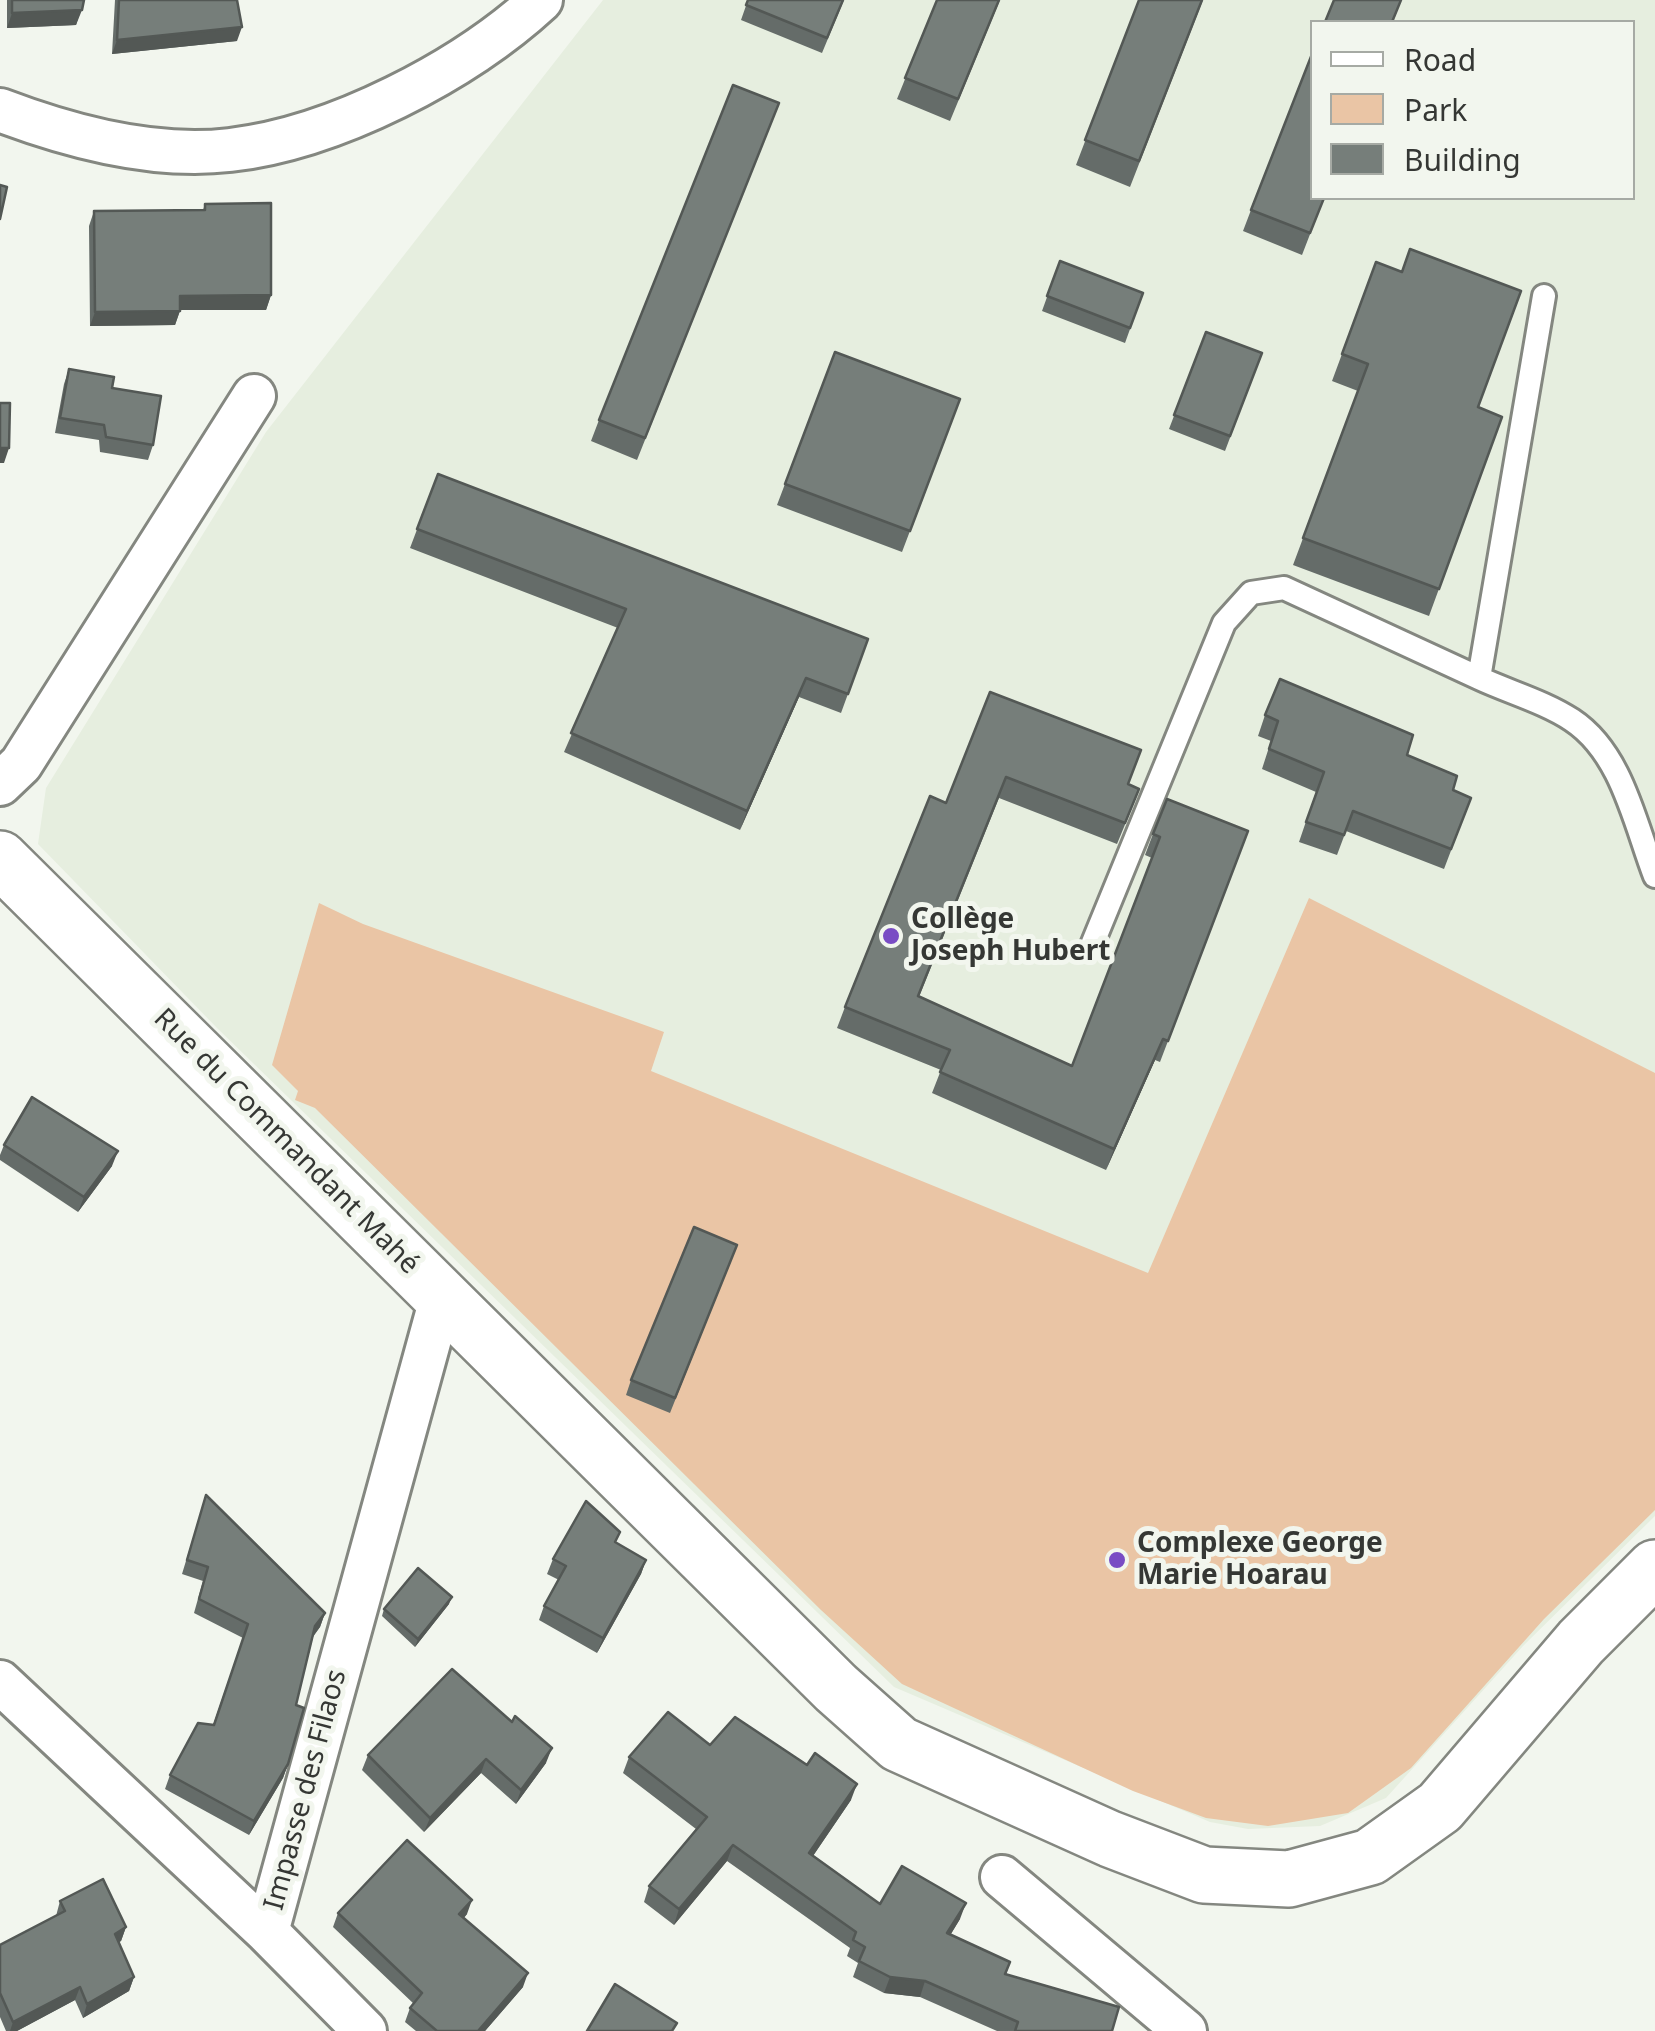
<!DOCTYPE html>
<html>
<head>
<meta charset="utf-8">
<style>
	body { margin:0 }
	#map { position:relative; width:1655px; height:2031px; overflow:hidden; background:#f2f6ee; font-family:"Noto Sans",sans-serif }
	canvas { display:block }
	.legend { position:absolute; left:1310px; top:20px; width:325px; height:180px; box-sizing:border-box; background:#f2f6ee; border:2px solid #a6aaa4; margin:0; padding:12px 18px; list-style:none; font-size:30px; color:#353734 }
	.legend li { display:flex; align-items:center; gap:20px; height:50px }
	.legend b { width:50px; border:2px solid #a6aaa4 }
</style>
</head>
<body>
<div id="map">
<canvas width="1655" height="2031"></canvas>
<ul class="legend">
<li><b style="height:12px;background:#fff"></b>Road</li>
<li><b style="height:28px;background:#eac5a5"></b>Park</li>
<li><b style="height:28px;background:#767e7a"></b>Building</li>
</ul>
</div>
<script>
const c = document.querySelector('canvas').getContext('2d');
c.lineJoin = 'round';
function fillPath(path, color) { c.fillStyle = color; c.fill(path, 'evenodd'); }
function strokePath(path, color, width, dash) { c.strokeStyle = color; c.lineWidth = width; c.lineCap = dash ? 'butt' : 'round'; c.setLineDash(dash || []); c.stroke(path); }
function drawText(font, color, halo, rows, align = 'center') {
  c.font = font + ' "Noto Sans",sans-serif'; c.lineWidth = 10; c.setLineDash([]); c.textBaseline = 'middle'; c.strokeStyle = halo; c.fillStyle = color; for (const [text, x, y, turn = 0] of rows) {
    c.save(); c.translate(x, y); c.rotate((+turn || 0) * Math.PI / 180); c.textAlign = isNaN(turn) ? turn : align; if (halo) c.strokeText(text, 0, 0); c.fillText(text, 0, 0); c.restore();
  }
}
const built = new Path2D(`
	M603,0H1655V1516L1523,1646L1386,1798L1320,1826L1248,1829L1210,1822L894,1687L217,1028L38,844L46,788L266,432ZM1312,22H1632V198H1312Z`);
const green = new Path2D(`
	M1309,898L1655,1073V1510L1544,1619L1411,1768L1348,1813L1268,1826L1206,1818L1133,1791L902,1684L821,1610L315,1108L295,1100L298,1091L272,1065L319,903L363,924L664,1032L651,1071L1148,1273Z`);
const service = new Path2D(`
	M1544,296L1479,678C1509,692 1545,702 1572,720C1622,753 1635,824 1655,876
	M1092,945L1224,623L1251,593L1284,588L1479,678`);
const minor = new Path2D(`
	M0,110C71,137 153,159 230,150C335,138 464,71 541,0
	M0,784L21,764L254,396
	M0,1682L267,1932L442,1295
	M1002,1877L1185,2031
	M267,1932L365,2031`);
const tertiary = new Path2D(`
	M0,859L836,1688L899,1744L1110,1839L1204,1875L1289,1879L1370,1857L1440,1807L1581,1642L1655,1568`);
const wall = new Path2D(`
	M7,0H84L76,25L7,28Z
	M115,0H237V41L112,54Z
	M748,0H844L822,53L741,20Z
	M937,0H1000L950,121L897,99Z
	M1139,0H1203L1130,187L1076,165Z
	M779,103L637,460L591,441L599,420Z
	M1324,198L1302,255L1243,231L1251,210Z
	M205,204L271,295L266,310H180L175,325L90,326L89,226L94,211L203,210Z
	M1060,261L1143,293L1125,343L1042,311Z
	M1376,262L1478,407L1502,417L1429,616L1293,565L1358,391L1332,381Z
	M1206,332L1262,353L1225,451L1169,429Z
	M835,352L960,399L902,552L777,505Z
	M69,369L112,388L153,445L148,460L100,452L99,440L55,433L64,384Z
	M438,474L868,639L841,713L799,697L740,830L564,752L618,628L410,548Z
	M990,692L1129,785L1131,810L1117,844L999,798L919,997L1072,1066L1152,858L1145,855L1153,834L1248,831L1160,1062L1155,1060L1106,1170L932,1093L941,1070L837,1028L845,1007L946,803Z
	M1265,715L1407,755L1453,790L1471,798L1444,869L1346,831L1337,855L1299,842L1316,792L1262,769L1271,741L1258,736Z
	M4,1145L112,1166L78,1212L0,1160V1155Z
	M737,1245L670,1413L626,1395L631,1380Z
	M206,1495L325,1613L320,1627L313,1637L296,1705L288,1764L283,1778L249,1835L165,1789L170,1775L213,1725L243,1638L194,1613L203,1581L182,1574Z
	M553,1559L646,1560L641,1574L597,1653L539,1620L544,1606L559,1580L547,1574Z
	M449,1604L415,1647L382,1616L384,1609Z
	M452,1669L546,1763L516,1804L481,1773L424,1832L362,1770L368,1755Z
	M710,1745L851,1800L813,1856L880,1904L960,1919L950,1935L1010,1962L1006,1975L1112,2031H997L920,1997L884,1993L853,1977L858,1963L847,1956L850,1948L727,1861L674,1925L644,1902L649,1886L696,1829L623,1773L629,1757Z
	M60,1901L126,1927L121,1941L118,1942L134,1977L129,1991L83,2018L75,2000L17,2031H6L0,2017V1945L56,1916Z
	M338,1913L467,1914L464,1918L523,1987L485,2031H416L405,2022L410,2008L414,2004L333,1927Z`);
const shadedWall = new Path2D(`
	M82,10L76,25L7,28L12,13Z
	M242,27L237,41L112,54L117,40Z
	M271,295L266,310H175L180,296Z
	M180,311L175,325L90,326L95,312Z
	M0,448H9L4,463H0Z
	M806,678L799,697L740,830L747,811Z
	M1163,1039L1155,1060L1106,1170L1114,1149Z
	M118,1151L112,1166L78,1212L84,1197Z
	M646,1560L641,1574L597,1653L603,1638Z
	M452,1597L449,1604L415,1647L418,1639Z
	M325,1613L320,1627L310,1640L315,1626Z
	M552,1748L546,1763L516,1804L521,1790Z
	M486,1759L481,1773L424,1832L430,1818Z
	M288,1764L283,1778L249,1835L254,1821Z
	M857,1784L851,1800L804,1869L809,1853Z
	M733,1845L727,1861L674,1925L679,1909Z
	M472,1900L467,1914L454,1928L459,1914Z
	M966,1903L960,1919L942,1949L947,1933Z
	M126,1927L121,1941L110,1948L115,1934Z
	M528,1973L523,1987L485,2031H478Z
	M134,1977L129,1991L83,2018L87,2004Z
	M890,1977L925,1981L920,1997L884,1993Z
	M80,1987L75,2000L17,2031H10L13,2022Z`);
const building = new Path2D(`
	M12,0H84L82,10L12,13Z
	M119,0H237L242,27L117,40Z
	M748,0H843L827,38L746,5Z
	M937,0H999L958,99L905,78Z
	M1139,0H1202L1139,161L1085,140Z
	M1334,0H1401L1392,22H1325Z
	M1312,54V198H1324L1310,233L1251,210Z
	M733,85L779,103L645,438L599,420Z
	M0,185L7,187L0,219Z
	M271,203V295L180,296V311L95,312L94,211L205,210V204Z
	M1410,249L1521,291L1478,407L1502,417L1439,589L1303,538L1368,364L1342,354L1376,262L1402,272Z
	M1060,261L1143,293L1130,328L1047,296Z
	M1206,332L1262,353L1230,436L1174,415Z
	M835,352L960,399L910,531L785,484Z
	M69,369L114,377L112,388L161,396L153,445L106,437L104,425L60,418Z
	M0,403H10L9,448H0Z
	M438,474L868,639L848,694L806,678L747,811L571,733L626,609L417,529Z
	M1280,679L1413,735L1407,755L1457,776L1453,790L1471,798L1451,849L1353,811L1344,835L1306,822L1324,772L1269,749L1278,721L1265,715Z
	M990,692L1141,750L1128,784L1139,789L1125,823L1006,777L918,996L1072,1066L1160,837L1153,834L1167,799L1248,831L1168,1041L1163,1039L1114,1149L940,1072L950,1050L845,1007L930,796L946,803Z
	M32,1097L118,1151L84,1197L4,1145Z
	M694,1227L737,1245L675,1398L631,1380Z
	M206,1495L325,1613L315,1626L296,1705L304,1708L288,1764L254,1821L170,1775L198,1723L214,1725L248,1624L199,1599L208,1567L187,1560Z
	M586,1501L620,1532L615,1542L646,1560L603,1638L544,1606L566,1566L553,1559Z
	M418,1568L452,1597L418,1639L384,1609Z
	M452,1669L512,1722L515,1716L552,1748L521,1790L486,1759L430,1818L368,1755Z
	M668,1712L710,1745L735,1717L807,1765L815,1753L857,1784L809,1853L880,1904L902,1866L966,1903L947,1933L1010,1962L1005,1974L1119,2007L1112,2031H1015L1018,2022L925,1981L890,1977L859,1961L865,1947L853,1940L856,1932L733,1845L679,1909L649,1886L707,1817L629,1757Z
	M407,1840L472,1900L459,1914L528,1973L478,2031H437L410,2008L422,1993L338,1913Z
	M103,1879L126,1927L115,1934L134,1977L87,2004L80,1987L13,2022L0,1993V1945L65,1911L60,1901Z
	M615,1984L677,2023L672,2031H587Z`);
const markers = [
	[891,936,10,"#794cc4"],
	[1117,1560,10,"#794cc4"]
];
const poiNames = [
	["Collège",911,920],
	["Joseph Hubert",911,952],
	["Complexe George",1137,1544],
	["Marie Hoarau",1137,1576]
];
const streetNames = [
	["Rue du Commandant Mahé",286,1142,45],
	["Impasse des Filaos",306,1790,-75]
];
fillPath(built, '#e6eedf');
fillPath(green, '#eac5a5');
strokePath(service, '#848780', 28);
strokePath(minor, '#848780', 48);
strokePath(tertiary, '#848780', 60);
strokePath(service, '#fff', 22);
strokePath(minor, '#fff', 42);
strokePath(tertiary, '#fff', 55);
fillPath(wall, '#656c69');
fillPath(shadedWall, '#535855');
fillPath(building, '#767e7a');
strokePath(building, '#535855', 2.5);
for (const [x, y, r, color] of markers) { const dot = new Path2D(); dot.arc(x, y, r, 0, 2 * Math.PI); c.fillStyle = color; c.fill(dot); strokePath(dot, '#f2f6ee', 4); }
drawText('bold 28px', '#353734', '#f2f6ee', poiNames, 'left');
drawText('28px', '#353734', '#f2f6ee', streetNames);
</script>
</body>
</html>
